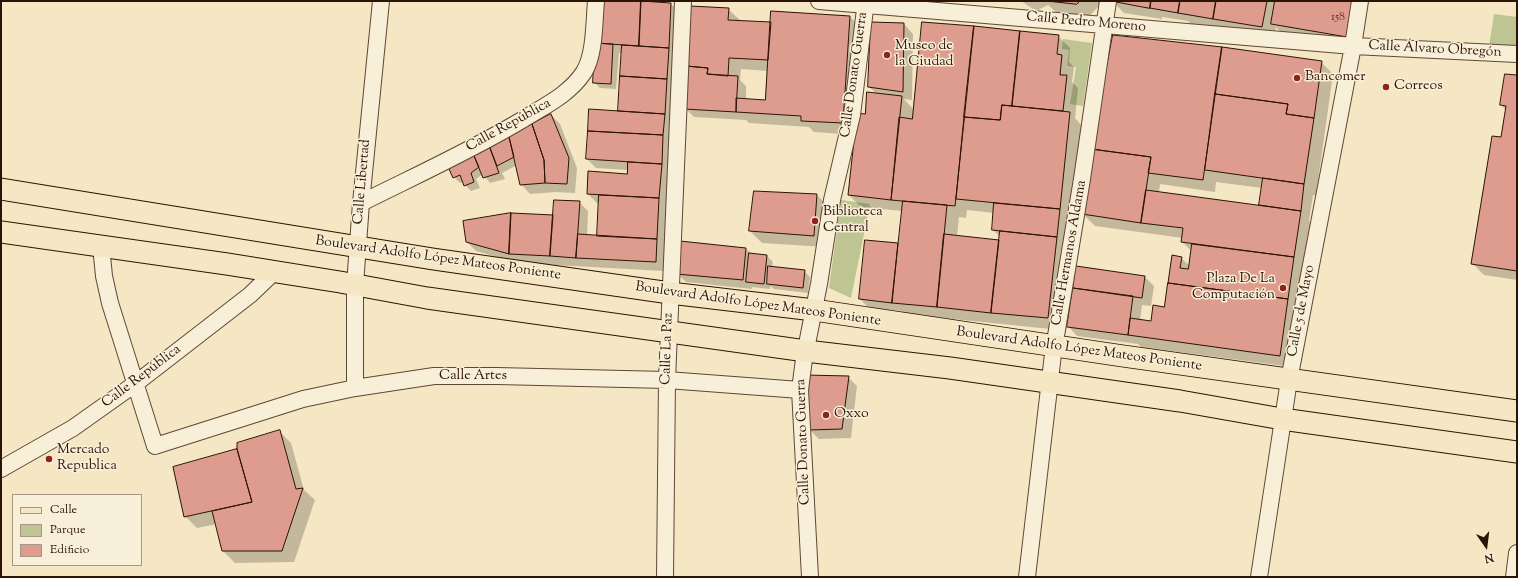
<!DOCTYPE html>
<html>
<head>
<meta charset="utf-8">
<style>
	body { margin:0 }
	#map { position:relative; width:1518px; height:578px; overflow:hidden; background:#f5e7c3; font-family:"Sorts Mill Goudy",serif }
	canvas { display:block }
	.frame { position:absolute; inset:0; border:2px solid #2d1206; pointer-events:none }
	.legend { position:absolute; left:12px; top:494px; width:130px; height:72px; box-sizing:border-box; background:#f8efd8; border:1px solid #a79784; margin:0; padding:5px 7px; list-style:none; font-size:12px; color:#2d1206 }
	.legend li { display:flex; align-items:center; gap:8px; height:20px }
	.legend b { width:20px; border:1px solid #a79784 }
	.north { position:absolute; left:1466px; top:526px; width:40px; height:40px; -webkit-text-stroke:3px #f8efd8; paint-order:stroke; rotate:166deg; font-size:11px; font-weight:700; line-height:16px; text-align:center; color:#2d1206 }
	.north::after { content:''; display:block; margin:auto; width:14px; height:18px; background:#2d1206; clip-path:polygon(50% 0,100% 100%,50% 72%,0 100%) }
</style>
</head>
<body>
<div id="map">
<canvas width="1518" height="578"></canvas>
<div class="frame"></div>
<ul class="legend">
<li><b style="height:5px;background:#f5e7c3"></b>Calle</li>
<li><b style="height:11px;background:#bec592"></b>Parque</li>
<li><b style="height:11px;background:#dd9c8d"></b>Edificio</li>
</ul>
<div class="north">N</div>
</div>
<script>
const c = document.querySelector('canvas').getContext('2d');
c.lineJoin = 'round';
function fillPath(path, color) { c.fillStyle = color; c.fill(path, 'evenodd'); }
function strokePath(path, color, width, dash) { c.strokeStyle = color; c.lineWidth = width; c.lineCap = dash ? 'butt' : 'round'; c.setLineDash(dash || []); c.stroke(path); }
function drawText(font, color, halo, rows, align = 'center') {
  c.font = font + ' "Sorts Mill Goudy",serif'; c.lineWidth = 3; c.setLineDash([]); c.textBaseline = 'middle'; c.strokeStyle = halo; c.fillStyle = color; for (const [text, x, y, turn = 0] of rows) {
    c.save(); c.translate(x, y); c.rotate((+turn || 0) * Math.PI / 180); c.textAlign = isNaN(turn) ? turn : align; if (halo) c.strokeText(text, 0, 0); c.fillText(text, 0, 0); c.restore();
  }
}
const green = new Path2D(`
	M1494,14L1517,17V48L1489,46Z
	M1063,39L1092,43L1083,106L1070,104L1076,67L1067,66L1069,50L1062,49Z
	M841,200L870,204L851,298L829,288Z`);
const shadow = new Path2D(`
	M624,1L671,4L680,13L664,271L518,263L476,251L467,242L554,216L579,202L588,211L587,236L598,237L600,203H597L588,194L628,175V170L596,168L587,159L619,112L623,53H619L616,89L600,88L594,82Z
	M903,1H932L931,13Z
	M1021,1H1104L1089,16L1056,12L1048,5L1036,11Z
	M1112,1H1367L1359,48L1284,36L1276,27L1274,38L1191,24L1188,21L1162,17V19L1124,13Z
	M728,9L741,21L772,23V12L850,17L862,29L856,114L865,115L877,94L869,87L904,24L913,34L912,100L904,99L914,110L1058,36L1070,48L1069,62L1074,67L1072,82L1078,88L1075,118L1081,125L1060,330L905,314L902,311L869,308L860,299L866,241L899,244L903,211L861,207L849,195L855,135L814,132L809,127L749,123L746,120L694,117L685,108ZM741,69L768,71L766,101L746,100V86L740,80ZM967,210L994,213L993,230L1000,237V241L957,237L959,217L966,218Z
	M1114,36L1321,62L1333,74L1316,195H1313L1309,221L1312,224L1292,367L1141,347L1138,344L1077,336L1068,326L1077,267L1145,277L1154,286L1151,306L1142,305L1140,321L1151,322L1165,308L1181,258L1190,266L1192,251L1182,242L1183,238L1095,226L1083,214ZM1216,182L1262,188L1260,206L1159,192L1160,184L1215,192Z
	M1517,76V280L1484,275L1472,263L1502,138L1506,110L1501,105Z
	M551,115L560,124L577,168L575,193L555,192L530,194L521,184L517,165L502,173L505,179L490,183L483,174L476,179L480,188L471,191L465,185L463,182L460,183L454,177L450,169Z
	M817,195L829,207L825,247L762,243L750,231Z
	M681,242L746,249L752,254L767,256L773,262L772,267L804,271L810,277L808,293L774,289L770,286V289L752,287V289L686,282L677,273Z
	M848,377L857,386L851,438L819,439L810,430Z
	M279,431L291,443L304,490L315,500L294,562L235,563L223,551L217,524L197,528L185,516L238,449Z`);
const building = new Path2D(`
	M598,1H641L639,46L595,43Z
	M641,1L671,3L669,48L639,46Z
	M1047,1H1080L1077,4Z
	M1111,1H1151L1150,8Z
	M1151,1H1180L1178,13L1150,8Z
	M1180,1H1216L1213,19L1178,13Z
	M1216,1H1267L1262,27L1213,19Z
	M1275,1H1353L1347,37L1271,24Z
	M690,6L729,8L728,20L771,22L768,60L729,58L728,76L707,74L708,68L686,66Z
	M771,11L850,16L843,123L801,121V116L736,112V98L765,100Z
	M871,22L904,23L903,92L868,87Z
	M922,22L974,26L955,206L891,200L899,117L912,119Z
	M974,26L1020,31L1012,106L1002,105L1000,120L964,117Z
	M1020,31L1059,35L1057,54L1062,55L1060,75H1067L1063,111L1012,106Z
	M1113,35L1222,47L1203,180L1148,173L1151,157L1091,149Z
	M595,43L613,44L611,84L593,83Z
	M622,45L669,48L667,79L620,76Z
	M1222,47L1322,61L1314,118L1286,114L1288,104L1215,94Z
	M686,66L708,68L707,74L738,76L736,112L684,109Z
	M1505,74L1517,75V271L1471,264L1492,136L1501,137L1506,106L1500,105Z
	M620,76L667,79L665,114L618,111Z
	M867,92L902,96L891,200L848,195L857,113L865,114Z
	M1215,94L1288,104L1286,114L1314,118L1304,184L1205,170Z
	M1002,105L1070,112L1060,209L956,199L964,117L1000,120Z
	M589,109L665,114L663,135L588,131Z
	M551,114L569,158L567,184L545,183L544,160L532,124Z
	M532,124L544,160L545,183L520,185L509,137Z
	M588,131L663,135L662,164L586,159Z
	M509,137L514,157L497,166L490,148Z
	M490,148L499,173L483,178L474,156Z
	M1091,149L1151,157L1141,223L1082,214Z
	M474,156L479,167L471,173L474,182L464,186L460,175L453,178L449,169Z
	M628,162L662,164L659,198L587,194L588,171L627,174Z
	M1263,178L1304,184L1301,211L1259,205Z
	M1146,190L1301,211L1294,257L1181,242L1183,228L1141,223Z
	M754,191L817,194L814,236L749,231Z
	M599,195L659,198L657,239L597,236Z
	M554,200L580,201L576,258L550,256Z
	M903,201L947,205L937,307L892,303Z
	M994,203L1060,209L1057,237L992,230Z
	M511,213L509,254L466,242L463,221Z
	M511,213L553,215L550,256L509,254Z
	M1000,231L1057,237L1048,318L991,313Z
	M578,234L657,239L656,262L576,258Z
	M944,234L999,240L991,313L937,307Z
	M865,240L898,243L892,303L859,299Z
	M680,241L746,248L743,280L676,274Z
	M1192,244L1294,257L1288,299L1168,283L1172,255L1182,257L1180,268L1188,269Z
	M749,253L767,255L764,284L746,282Z
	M768,266L805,270L803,288L767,284Z
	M1076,266L1145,276L1142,298L1073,288Z
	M1168,283L1288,299L1280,356L1128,335L1130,318L1151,321L1153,305L1164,307Z
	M1073,288L1133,296L1128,335L1067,327Z
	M805,375L849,376L842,429L809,430Z
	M280,430L296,489L303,488L282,551H222L212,511L252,502L237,449V443Z
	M237,449L252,502L184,517L173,467Z`);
const minor = new Path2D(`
	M819,1L1353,46L1517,54
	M361,203C415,176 470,151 522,120C544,106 569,95 584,72C595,54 594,22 596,1
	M101,246L104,276L110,303L155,446L303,399L355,388L434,376H497L667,380L800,390
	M355,388V285L361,203L381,1
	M1,469L73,428L135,384L250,295L274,272
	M665,577L667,380L683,1
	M810,577L800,390L804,359L819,284L832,200L852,115L866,1
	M1027,577L1053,354L1082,179L1108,1
	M1259,577L1289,380L1353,46L1360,1
	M1514,577L1517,553`);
const major = new Path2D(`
	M1,189L433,259L670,293L814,310L1123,356L1517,411
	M1,232L227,264L340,282L427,298L806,351L950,368L1180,401L1282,419L1517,452`);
const markers = [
	[887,55,4,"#8f2418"],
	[1297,78,4,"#8f2418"],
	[1386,87,4,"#8f2418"],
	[815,221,4,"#8f2418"],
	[1283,288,4,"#8f2418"],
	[826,415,4,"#8f2418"],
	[49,459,4,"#8f2418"]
];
const numberNames = [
	["158",1338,18]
];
const streetNames = [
	["Calle Pedro Moreno",1086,23,5],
	["Calle Álvaro Obregón",1435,50,3],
	["Calle Donato Guerra",855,75,-82],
	["Calle República",509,126,-29],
	["Calle Libertad",363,182,-85],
	["Calle Hermanos Aldama",1070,253,-80],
	["Boulevard Adolfo López Mateos Poniente",438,259,8],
	["Boulevard Adolfo López Mateos Poniente",758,305,8],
	["Calle 5 de Mayo",1302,311,-79],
	["Calle La Paz",668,349,-88],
	["Boulevard Adolfo López Mateos Poniente",1079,350,8],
	["Calle República",142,377,-37],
	["Calle Artes",473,377],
	["Calle Donato Guerra",804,442,-92]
];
const poiNames = [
	["Museo de",895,47],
	["la Ciudad",895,63],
	["Bancomer",1305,78],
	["Correos",1394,87],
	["Biblioteca",823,213],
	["Central",823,229],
	["Plaza De La",1275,280,"right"],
	["Computación",1275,296,"right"],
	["Oxxo",834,415],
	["Mercado",57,451],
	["Republica",57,467]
];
fillPath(green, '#bec592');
fillPath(shadow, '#0003');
fillPath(building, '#dd9c8d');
strokePath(building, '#2d1206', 1);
strokePath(minor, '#5f4735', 18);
strokePath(major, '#2d1206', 23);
strokePath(minor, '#f8efd8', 16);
strokePath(major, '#f5e7c3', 21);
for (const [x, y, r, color] of markers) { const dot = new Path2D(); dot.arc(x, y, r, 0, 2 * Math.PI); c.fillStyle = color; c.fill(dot); strokePath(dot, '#f8efd8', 1.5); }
drawText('12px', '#593428', null, numberNames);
drawText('14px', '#2d1206', '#f8efd8', streetNames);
drawText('14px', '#2d1206', '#f8efd8', poiNames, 'left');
</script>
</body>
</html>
